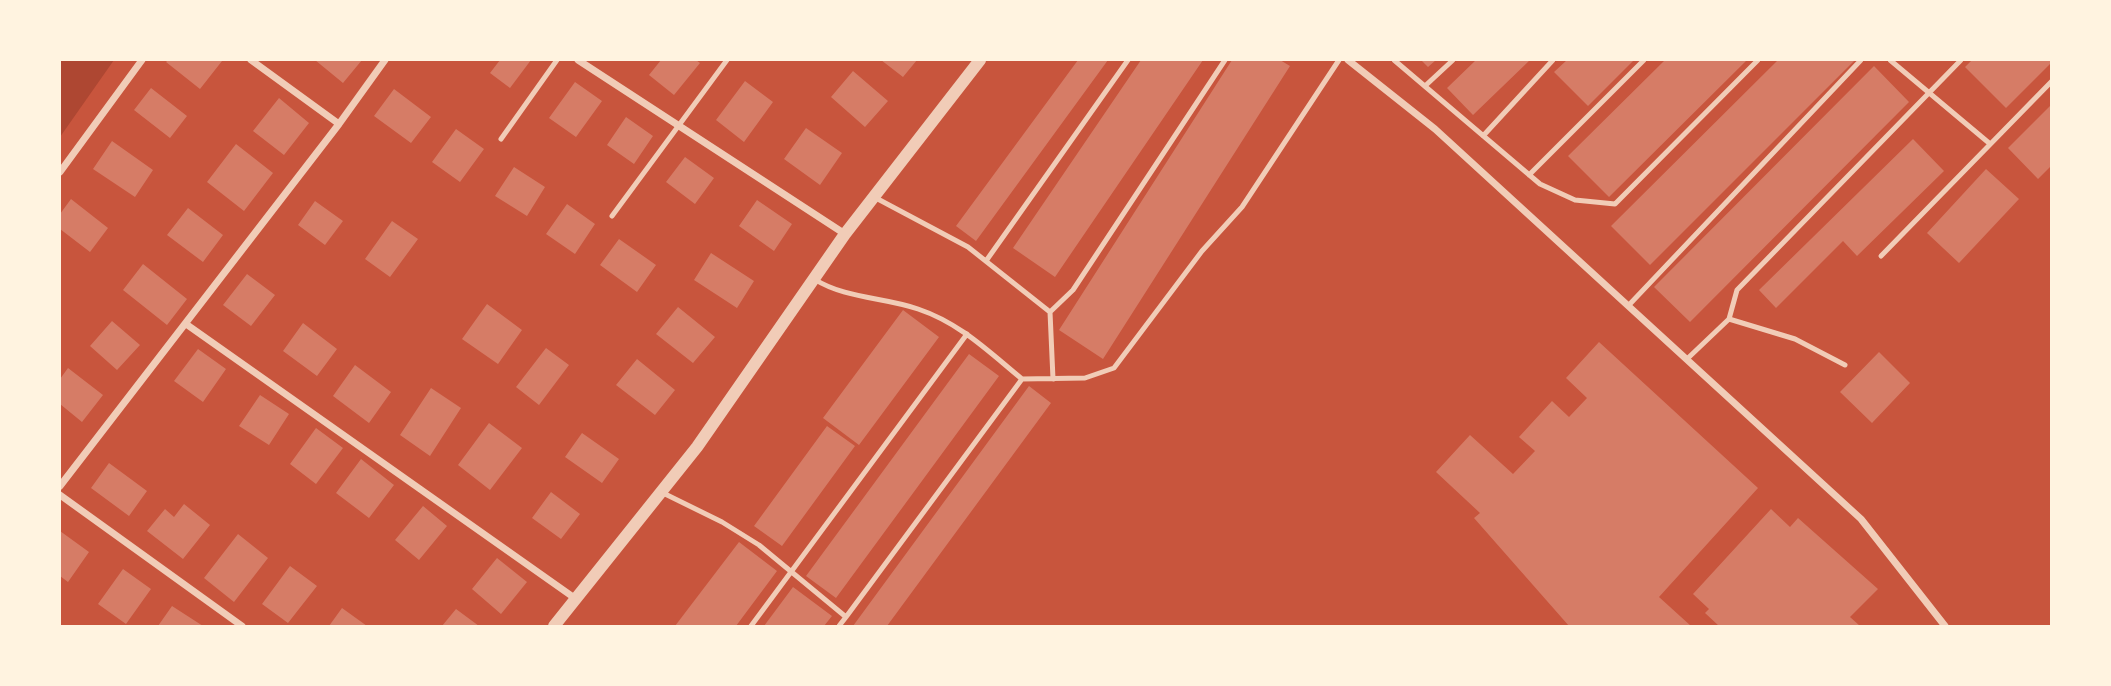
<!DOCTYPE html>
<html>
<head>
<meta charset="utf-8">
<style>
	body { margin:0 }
	#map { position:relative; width:2111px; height:686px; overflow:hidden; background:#c8553d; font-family:"Sofia Sans Condensed",sans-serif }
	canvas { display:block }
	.frame { position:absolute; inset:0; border:61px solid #fff3e0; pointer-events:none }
</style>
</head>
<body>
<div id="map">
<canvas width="2111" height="686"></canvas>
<div class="frame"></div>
</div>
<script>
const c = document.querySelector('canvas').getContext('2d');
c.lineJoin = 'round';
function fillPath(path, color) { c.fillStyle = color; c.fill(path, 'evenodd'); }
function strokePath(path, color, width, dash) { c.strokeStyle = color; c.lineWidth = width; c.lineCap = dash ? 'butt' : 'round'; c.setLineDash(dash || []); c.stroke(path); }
const green = new Path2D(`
	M60,60H114L60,137Z`);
const building = new Path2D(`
	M168,60H219L222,61L200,89L166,62Z
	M315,60H362L343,83Z
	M500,60H531L510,88L490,73Z
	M661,60H696L700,63L674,95L649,75Z
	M881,60H917L903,77Z
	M1078,60H1108L976,241L956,226Z
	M1141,60H1203L1055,277L1013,248Z
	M1232,60H1280L1290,66L1103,359L1059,330Z
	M1421,60H1436L1428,67Z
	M1476,60H1530L1473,115L1447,88Z
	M1567,60H1634L1588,106L1554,72Z
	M1665,60H1747L1609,197L1568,156Z
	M1778,60H1855L1650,265L1611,226Z
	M1972,60H2052V62L2006,108L1965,67Z
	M1874,66L1909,102L1690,322L1654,287Z
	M853,71L888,101L865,127L831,97Z
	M745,81L773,102L744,142L716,120Z
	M575,82L602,101L576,137L549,118Z
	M151,88L187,116L170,138L134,110Z
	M394,89L431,117L411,143L374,116Z
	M279,98L309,123L284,155L253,131Z
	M2052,104V165L2038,179L2008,148Z
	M626,117L653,136L634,164L607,145Z
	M806,128L842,153L820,185L784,159Z
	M456,129L484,149L460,182L432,162Z
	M1913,139L1944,171L1857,256L1843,241L1776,308L1759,290Z
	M112,141L153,170L135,197L93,169Z
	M236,144L273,173L244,211L207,182Z
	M685,157L714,178L695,204L666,182Z
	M514,167L545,187L527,216L495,196Z
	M1986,169L2019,199L1959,263L1927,233Z
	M71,199L108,228L90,252L60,229V214Z
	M757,200L792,224L774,251L739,226Z
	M315,201L343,221L325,245L298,225Z
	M567,204L595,224L575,254L546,234Z
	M188,208L223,235L203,262L167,235Z
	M392,221L418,239L390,277L365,259Z
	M619,239L656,265L637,292L600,265Z
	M711,253L754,281L737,308L694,280Z
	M143,264L187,299L167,325L123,290Z
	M247,274L275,295L251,326L223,305Z
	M487,304L522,330L498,364L462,339Z
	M678,307L715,337L693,363L656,334Z
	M903,310L939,337L859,445L823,418Z
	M112,321L140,345L117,370L90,346Z
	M303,323L337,349L317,376L283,351Z
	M1599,342L1758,488L1659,597L1691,626H1569L1474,518L1480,513L1436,472L1470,435L1513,474L1535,451L1519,437L1552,401L1569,417L1587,398L1566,378Z
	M546,348L569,365L539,405L516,387Z
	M198,349L226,369L203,402L174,381Z
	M1879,352L1910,383L1872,423L1840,392Z
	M969,354L999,376L836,598L806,576Z
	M637,359L675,390L655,415L616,385Z
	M355,365L391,392L369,423L333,396Z
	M68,368L103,395L82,422L60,404V379Z
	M1029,386L1051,403L887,626H853Z
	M431,388L461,408L430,456L400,435Z
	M260,395L289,414L269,445L239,426Z
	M489,423L522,448L490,490L458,465Z
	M827,426L855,446L782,546L754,526Z
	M316,428L343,448L316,484L290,464Z
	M582,433L619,459L602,483L565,457Z
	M361,459L394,485L369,518L336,493Z
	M109,463L147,491L129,516L91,488Z
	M551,492L580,514L561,539L532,518Z
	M184,504L210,525L183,559L147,531L165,509L174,517Z
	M423,506L447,526L419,560L395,540Z
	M1771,509L1790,527L1798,518L1878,589L1850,617L1860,626H1719L1705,613L1709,609L1693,594Z
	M60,531L89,552L68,582L60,576Z
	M238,534L268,558L234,602L204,578Z
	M739,542L777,571L736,626H675Z
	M497,558L527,582L501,614L472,589Z
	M290,566L317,586L288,623L262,604Z
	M123,569L151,589L126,624L98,604Z
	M793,587L832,616L824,626H764Z
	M172,606L203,626H158Z
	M342,608L367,626H329Z
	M456,609L479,626H442Z`);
const service = new Path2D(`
	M1394,60L1540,184L1575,200L1615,204L1758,60
	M1890,60L1989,143
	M1425,86L1453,60
	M1483,136L1553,60
	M501,139L557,60
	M1529,175L1644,60
	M874,197L968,247L1050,312L1073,290L1225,60
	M612,216L727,60
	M1881,256L2052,81
	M986,261L1128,60
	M1628,306L1861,60
	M1050,312L1053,379
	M1729,319L1795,339L1845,365
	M1687,359L1729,319L1737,290L1961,60
	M1022,379L1085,378L1114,368L1202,251L1242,207L1339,60
	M661,492L722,522L759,545L846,617L1022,379C989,352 960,323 918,309C884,297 846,299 814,279
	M751,626L967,334
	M839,626L846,617`);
const minor = new Path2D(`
	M251,60L339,124
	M578,60L845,234
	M1348,60L1435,129L1861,519L1945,626
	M60,172L142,60
	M186,324L576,599
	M60,486L339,124L385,60
	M60,495L242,626`);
const tertiary = new Path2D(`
	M554,626L697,447L845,234L980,60`);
fillPath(green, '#ae4732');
fillPath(building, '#d67c66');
strokePath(service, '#f1ccb7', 5);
strokePath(minor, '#f1ccb7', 7);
strokePath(tertiary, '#f1ccb7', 12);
</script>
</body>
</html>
